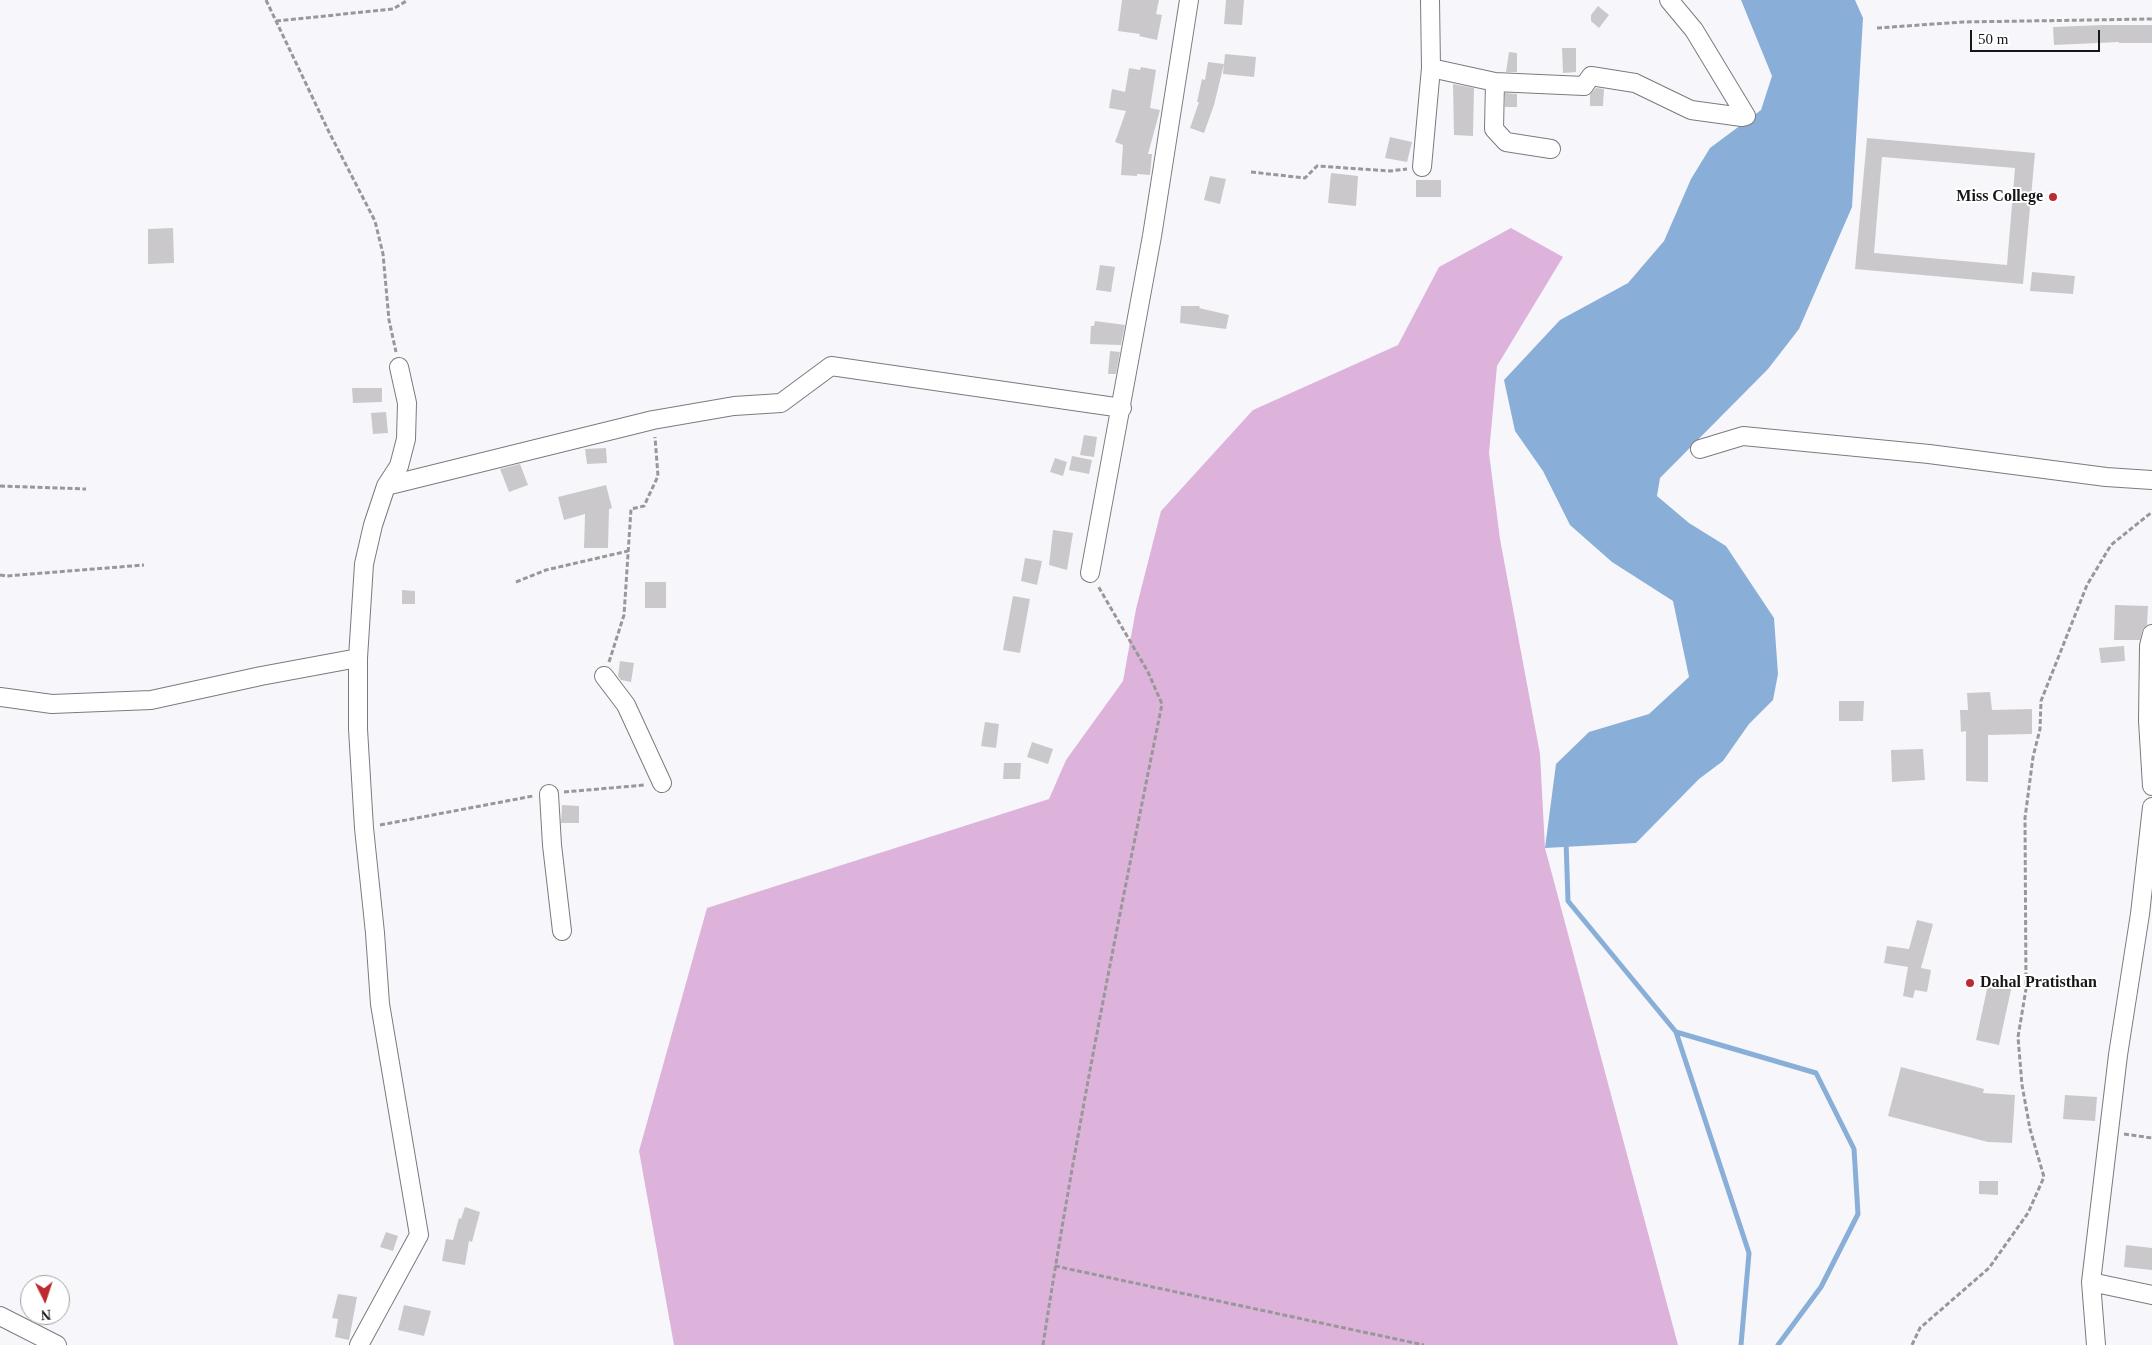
<!DOCTYPE html>
<html>
<head>
<meta charset="utf-8">
<style>
	body { margin:0 }
	#map { position:relative; width:2152px; height:1345px; overflow:hidden; background:#f7f7fb; font-family:Georgia,serif }
	canvas { display:block }
	.north { position:absolute; left:20px; top:1275px; width:50px; height:50px; box-sizing:border-box; background:#fff; border:1px solid #a2a2a3; border-radius:50%; rotate:176deg; font-size:14px; font-weight:700; line-height:20px; text-align:center; color:#171718 }
	.north::after { content:''; display:block; margin:auto; width:18px; height:22px; background:#bb2b30; clip-path:polygon(50% 0,100% 100%,50% 72%,0 100%) }
	.scale { position:absolute; left:1970px; top:30px; width:130px; height:22px; box-sizing:border-box; border:2px solid #171718; border-top:0; padding-left:6px; font-size:15px; line-height:18px; white-space:nowrap; color:#171718; -webkit-text-stroke:4px #fff; paint-order:stroke }
</style>
</head>
<body>
<div id="map">
<canvas width="2152" height="1345"></canvas>
<div class="north">N</div>
<div class="scale">50 m</div>
</div>
<script>
const c = document.querySelector('canvas').getContext('2d');
c.lineJoin = 'round';
function fillPath(path, color) { c.fillStyle = color; c.fill(path, 'evenodd'); }
function strokePath(path, color, width, dash) { c.strokeStyle = color; c.lineWidth = width; c.lineCap = dash ? 'butt' : 'round'; c.setLineDash(dash || []); c.stroke(path); }
function drawText(font, color, halo, rows, align = 'center') {
  c.font = font + ' Georgia,serif'; c.lineWidth = 4; c.setLineDash([]); c.textBaseline = 'middle'; c.strokeStyle = halo; c.fillStyle = color; for (const [text, x, y, turn = 0] of rows) {
    c.save(); c.translate(x, y); c.rotate((+turn || 0) * Math.PI / 180); c.textAlign = isNaN(turn) ? turn : align; if (halo) c.strokeText(text, 0, 0); c.fillText(text, 0, 0); c.restore();
  }
}
const forest = new Path2D(`
	M1511,228L1563,257L1497,366L1489,453L1500,539L1540,754L1545,848L1678,1345H674L639,1151L707,908L1049,799L1066,760L1123,681L1136,609L1161,511L1253,410L1398,345L1439,267Z`);
const water = new Path2D(`
	M1741,0H1855L1863,18L1852,207L1799,329L1768,369L1660,478L1657,496L1689,523L1726,546L1774,618L1778,674L1773,700L1749,724L1723,761L1699,779L1636,843L1545,848L1556,764L1589,732L1649,714L1689,677L1673,601L1612,562L1570,525L1543,471L1515,431L1504,380L1560,320L1628,283L1664,241L1691,179L1710,148L1761,110L1772,76Z`);
const stream = new Path2D(`
	M1566,841L1568,901L1676,1032L1749,1253L1741,1345
	M1676,1032L1816,1073L1854,1149L1858,1214L1821,1287L1778,1345`);
const building = new Path2D(`
	M1122,0H1159L1156,14L1162,15L1157,40L1139,36L1140,34L1118,31Z
	M1226,0H1244L1242,25L1224,24Z
	M1598,6L1609,15L1599,28L1591,21V15Z
	M2103,25H2152V43H2119V42L2054,45L2053,27Z
	M1562,48H1576V72L1563,73Z
	M1509,52L1517,53V72H1506Z
	M1225,54L1256,57L1254,77L1223,74Z
	M1208,62L1224,64L1214,105L1204,133L1190,128L1199,102H1197L1202,79L1205,80Z
	M1141,67L1156,70L1150,108L1160,110L1148,154H1152L1150,175L1137,174V176L1121,175L1123,145L1115,142L1126,111L1109,108L1112,89L1125,92L1129,68L1140,70Z
	M1453,84L1474,88L1473,136L1454,135Z
	M1596,88L1604,89L1603,106H1590V94Z
	M1505,93L1517,94V107H1505Z
	M1390,137L1412,142L1407,162L1385,158Z
	M1867,138L2035,153L2023,284L1855,269ZM1882,157L2015,168L2007,265L1874,253Z
	M1331,173L1358,176L1356,206L1328,203Z
	M1210,176L1226,179L1220,204L1204,200Z
	M1416,180H1441V197H1416Z
	M173,228L174,263L148,264V229Z
	M1100,265L1115,267L1111,292L1096,290Z
	M2032,272L2075,276L2073,294L2030,291Z
	M1181,306H1200L1199,308L1229,315L1226,329L1180,323Z
	M1095,321L1125,325L1121,345L1090,344L1091,326H1094Z
	M1110,351L1120,352L1116,374H1108Z
	M352,388H382V402L353,403Z
	M386,412L388,433L373,434L371,413Z
	M1084,435L1097,437L1094,457L1080,455Z
	M606,448L607,463L587,464L585,449Z
	M1072,456L1092,460L1089,474L1069,470Z
	M1055,458L1067,462L1063,476L1050,472Z
	M520,464L528,485L509,492L500,469Z
	M606,485L612,508L609,509L608,548H584L585,514L564,520L558,497Z
	M1053,530L1073,533L1067,570L1049,565Z
	M1025,558L1042,561L1037,585L1021,581Z
	M645,582H666V608H645Z
	M402,590L415,591V604H402Z
	M1013,596L1030,599L1020,653L1003,650Z
	M2115,605L2148,606L2147,625L2142,631L2140,640H2114Z
	M2124,646L2125,661L2101,663L2099,648Z
	M620,661L634,663L631,682L621,680L618,676Z
	M1990,692L1992,710L2032,709V734L1988,735V782L1966,781V731L1961,732L1960,710H1968L1967,693Z
	M1839,701H1864L1863,721H1839Z
	M985,722L999,724L996,748L981,746Z
	M1032,742L1053,749L1048,764L1027,757Z
	M1923,749L1925,780L1892,782L1891,750Z
	M1004,763H1021L1020,779H1003Z
	M562,805L579,806V823H561Z
	M1917,920L1933,924L1921,968L1931,970L1927,992L1915,990L1913,998L1903,996L1908,967L1884,963L1887,946L1909,949Z
	M1989,980L2012,985L1999,1045L1976,1040Z
	M1901,1067L1984,1089L1983,1093L2015,1095L2012,1143L1988,1142L1888,1116Z
	M2065,1095L2097,1097L2095,1121L2063,1119Z
	M1979,1181H1998V1195L1979,1194Z
	M465,1207L480,1212L472,1242L469,1241L465,1265L442,1261L446,1239L453,1240L459,1218L461,1219Z
	M386,1232L398,1236L393,1251L380,1247Z
	M2126,1245L2152,1248V1270L2124,1267Z
	M338,1294L357,1297L349,1340L335,1337L338,1319L332,1318Z
	M404,1305L431,1311L424,1336L398,1330Z`);
const path = new Path2D(`
	M266,0L329,132L375,221L383,254L389,320L396,352
	M276,21L393,9L408,0
	M1877,28L1963,22L2152,19
	M1251,172L1305,178L1317,166L1390,171L1407,169
	M0,486L86,489
	M0,575L6,576L144,565
	M516,582L546,570L628,551
	M609,662L624,615L631,509L644,506L658,476L655,437
	M564,792L645,785
	M380,825L533,796
	M2124,1134L2152,1138
	M1055,1266L1424,1345
	M1043,1345C1076,1130 1119,917 1162,704L1148,672L1098,586
	M1912,1345L1920,1328L1989,1268L2028,1213L2044,1177L2030,1129L2022,1085L2018,1037L2026,989L2025,818L2033,757L2040,729L2041,701L2087,585L2111,545L2152,512`);
const street = new Path2D(`
	M1431,68L1495,82L1584,86L1591,76L1635,83L1691,110L1742,117L1746,116L1694,30L1669,0
	M1495,82L1494,129L1506,142L1551,149
	M1422,167L1431,68L1430,0
	M1700,449L1743,436L1929,454L2106,477L2152,480
	M386,486L653,420L734,406L781,403L831,366L1122,408
	M1090,573L1152,236L1189,0
	M2152,634L2149,646L2148,721L2152,786
	M604,676L626,705L662,783
	M0,697L52,704L151,700L261,676L358,658
	M549,794L552,845L562,931
	M2091,1282L2152,1295
	M0,1316L57,1345
	M359,1345L419,1235L380,1004L375,933L364,828L358,729V658L364,564L373,525L386,486L399,466L406,439L407,403L399,367
	M2096,1345L2091,1282L2118,1055L2140,914L2152,807`);
const markers = [
	[2053,197,5,"#bb2b30"],
	[1970,983,5,"#bb2b30"]
];
const poiNames = [
	["Miss College",2043,197],
	["Dahal Pratisthan",1980,983,"left"]
];
fillPath(forest, '#ddb3db');
fillPath(water, '#89afd8');
strokePath(stream, '#89afd8', 5);
fillPath(building, '#cac8cb');
strokePath(street, '#7b7b7f', 20);
strokePath(path, '#98989a', 3, [5, 2.5]);
strokePath(street, '#fff', 18);
for (const [x, y, r, color] of markers) { const dot = new Path2D(); dot.arc(x, y, r, 0, 2 * Math.PI); c.fillStyle = color; c.fill(dot); strokePath(dot, '#fff', 2); }
drawText('bold 16px', '#171718', '#fff', poiNames, 'right');
</script>
</body>
</html>
